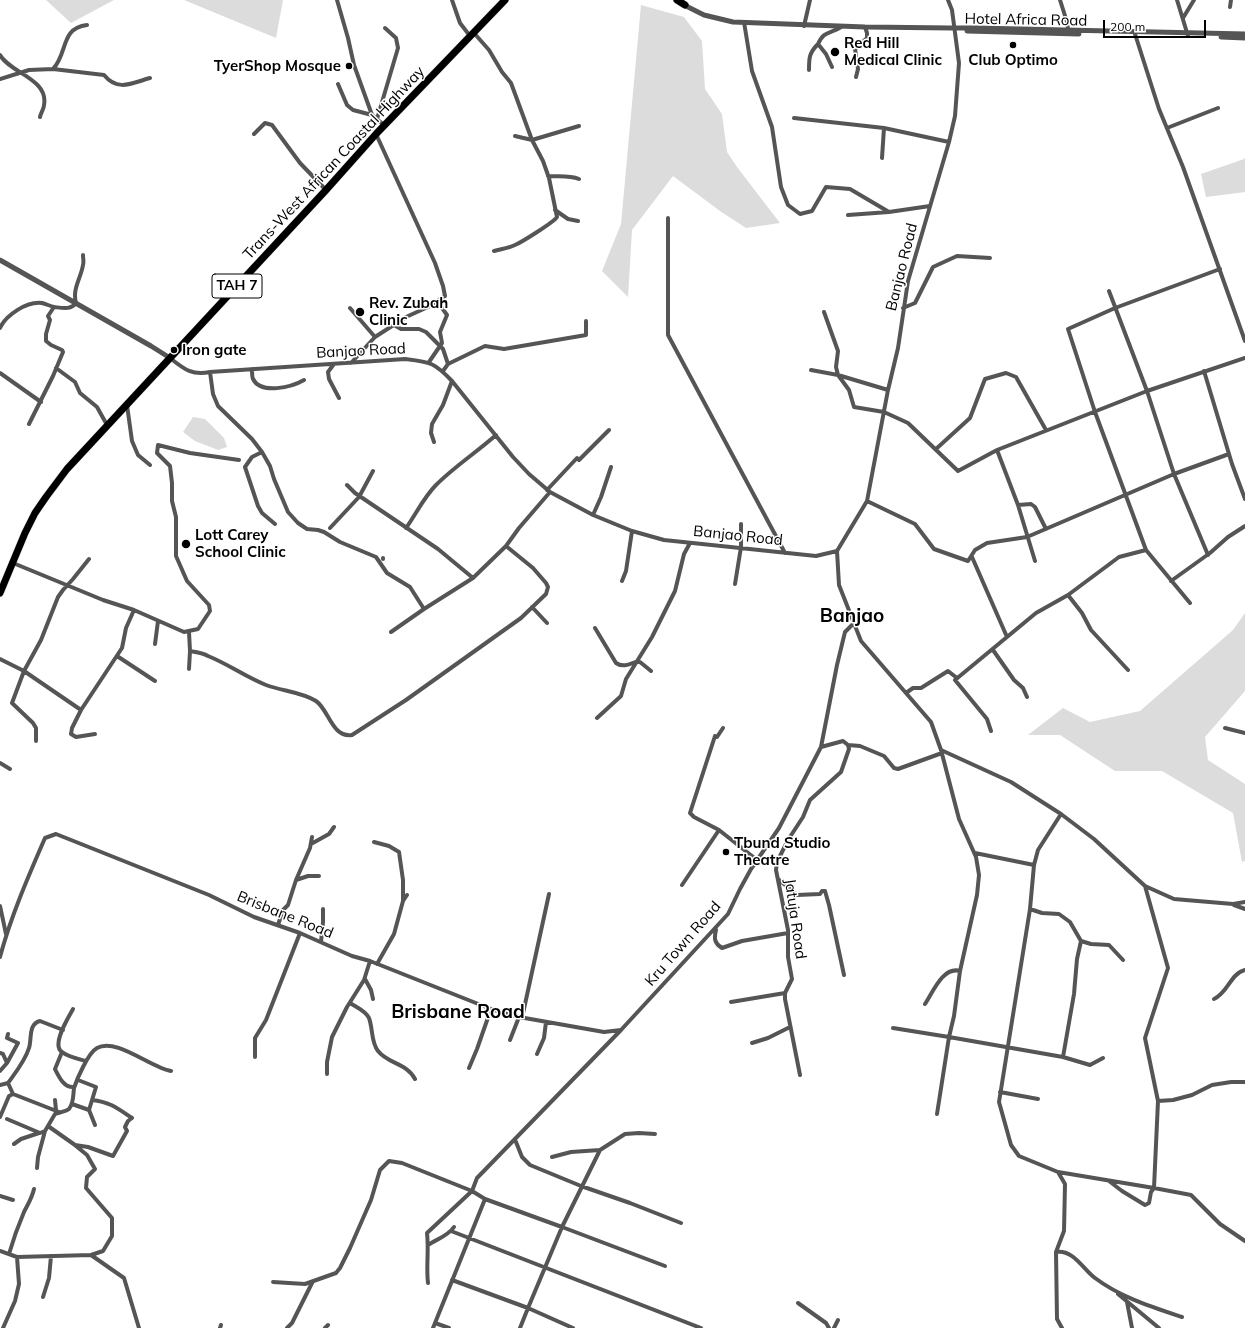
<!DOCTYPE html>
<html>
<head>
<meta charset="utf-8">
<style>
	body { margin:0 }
	#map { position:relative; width:1245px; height:1328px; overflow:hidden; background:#fff; font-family:Mulish,sans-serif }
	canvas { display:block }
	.scale { position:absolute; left:1103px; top:20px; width:103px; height:18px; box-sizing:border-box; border:2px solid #000; border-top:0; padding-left:5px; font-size:12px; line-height:14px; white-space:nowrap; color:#000; -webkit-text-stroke:3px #fff; paint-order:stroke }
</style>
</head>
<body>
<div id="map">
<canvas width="1245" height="1328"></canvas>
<div class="scale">200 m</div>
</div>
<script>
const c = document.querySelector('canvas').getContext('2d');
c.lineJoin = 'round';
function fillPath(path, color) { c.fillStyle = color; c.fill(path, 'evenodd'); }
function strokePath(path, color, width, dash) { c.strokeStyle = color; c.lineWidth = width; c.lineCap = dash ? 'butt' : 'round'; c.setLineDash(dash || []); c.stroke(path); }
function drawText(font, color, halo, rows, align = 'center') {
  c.font = font + ' Mulish,sans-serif'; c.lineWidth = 3; c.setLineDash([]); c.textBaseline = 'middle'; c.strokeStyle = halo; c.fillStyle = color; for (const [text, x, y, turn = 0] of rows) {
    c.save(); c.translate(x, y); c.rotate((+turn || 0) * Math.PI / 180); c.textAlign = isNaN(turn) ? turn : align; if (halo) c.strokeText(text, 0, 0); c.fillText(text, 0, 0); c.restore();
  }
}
const green = new Path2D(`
	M46,0H114L71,23Z
	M184,0H283L276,38Z
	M641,5L684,17L702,41L705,89L722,114L727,152L737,167L780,223L746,228L720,211L673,176L632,230L628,297L602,271L621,224Z
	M1245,158V192L1206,197L1201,174L1244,159Z
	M193,417L205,419L224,438L227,447L218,450L195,441L183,432Z
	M1245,613V691L1205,737L1208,760L1245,784V861L1242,862L1233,813L1162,771H1115L1060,735H1028L1063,708L1090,722L1140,711L1233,630Z`);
const minor = new Path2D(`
	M337,0L348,38L354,65L372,115
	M452,0L460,23L470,36
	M1060,0L1067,22L1068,30
	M1177,0L1188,36
	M1230,7L1231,0
	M1183,18L1194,0
	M744,22L752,71L772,127L781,187L788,205L800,214L812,211L826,187L850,189L889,212
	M804,26L810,0
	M474,33L489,50L502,72L511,83L532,140L579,126
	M1135,34L1159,109L1183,167L1245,341
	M0,55C10,73 49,79 44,105C44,109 41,112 40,117
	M832,67L826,54L818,44C824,30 831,34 841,27
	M53,69C68,54 60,28 87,25
	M809,70C809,58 809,53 818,44
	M856,77L858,69L855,49L867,38V33L865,27
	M0,79L29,70L53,69L104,75C118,92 132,83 150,78
	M338,84L347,105L353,110L372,115L384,125
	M794,118L884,128L949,142
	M377,119L398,48L396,38L385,28
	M1167,128L1218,108
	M254,134L265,123L272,125L300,163L326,190
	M882,158L884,128
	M548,176C559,177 569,175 579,179
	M555,210L568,219L578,221
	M848,215L889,212L930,206
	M668,218V335L785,553
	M494,251C501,249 509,248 515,245C522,242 554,222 557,217L549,178L543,161L532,140L515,136
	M1109,291L1147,391L1174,474L1208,555
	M350,308L375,337
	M903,308L915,303L933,267L957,256L990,258
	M824,312L838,351L836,367L838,375L849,390L854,407L884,412L908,423L958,471L997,450L1018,505L1035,561
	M394,325L401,329H419L426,332L443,349L448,364
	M0,328C6,315 27,301 42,303C46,304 50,306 54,307
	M170,358C184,369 192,376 210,372L405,359C430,362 434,362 452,381L513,457L529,474L550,492L593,515L632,531L664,540L816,556L837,551L867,501L888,390L898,348L908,281L949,142L955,116L959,63L952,10L948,0
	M429,362L442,343L440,332L447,315L437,301
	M351,363L375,337L406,317L428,307L445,296L443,286L435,263L376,134
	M334,364L328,372L329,379L339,398
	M56,368L75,382L80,393L97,407L107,425
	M252,369C252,372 252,377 253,379C261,395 292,387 304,380
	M811,370L838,375L888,390
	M443,371L448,364L485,346L504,349L586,335V321
	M1204,371L1232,464L1245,499
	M210,372L213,394L218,406L252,439L262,452L270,466L274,479L288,512L298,523L307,529L318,530L324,532L340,542L376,557L387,573L410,587L424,609
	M0,373L41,402
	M127,405L132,441L138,455L150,465
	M29,424L53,376L63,352L62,350L51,345L46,341V334L50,320L48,316L54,307C63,308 71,310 76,303C72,289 81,278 83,265C84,262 83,258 83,255
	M434,442L431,433L432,424L443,405L452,381
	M936,449L970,418L985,379L1006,373L1016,377L1046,430
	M997,450L1147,391L1245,358
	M262,452L252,457L245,467L258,506L262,513L275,524
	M579,460L609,430
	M347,485L355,493L438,549L473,578
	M547,490L577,458
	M867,501L915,524L934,549L968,561L975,550L987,543L1027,537L1174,474L1229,454
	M1018,505L1031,504L1035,507L1046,529
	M593,515L601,497L611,467
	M330,528L359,497L373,471
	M406,528C416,514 424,497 436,485C455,466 477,452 496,435
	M837,551L839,585L861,641L931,722L941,750L959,819L976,857L979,875L977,895L960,971L954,1016L949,1037L1063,1057L1090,1065L1103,1058
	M972,557L1007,637
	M383,558V559
	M13,563L103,600L134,610L184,632L198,629L210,611L209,605L187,581L176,556V517L172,501V483L170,466L157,453L158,445L190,453L239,460
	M622,581L626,571L632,531
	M1171,581L1210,553L1228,537L1245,526
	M735,584L741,547V524
	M1068,595L1082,613L1091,630L1128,670
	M1190,603L1146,550L1095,412L1068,329L1115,308L1220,269
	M532,607L547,623
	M595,628L616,663C623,668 630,664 638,661
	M391,632L424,609L473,578L506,546L519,528L550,492
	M155,644L158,621
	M993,650L1014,680L1023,688L1027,697
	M190,651C196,652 203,653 208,656C228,664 246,677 266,685C282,691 302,692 316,701C329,710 332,738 352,735L406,700L521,618L546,594L548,587L546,583L533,568L506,546
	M117,656L155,681
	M0,659L24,671L81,710
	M638,662H640L651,671
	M189,669L190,651L189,632
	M906,693L913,688H921L948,671L957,678
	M597,718L621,696L626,679L652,637L675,591L684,554L690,543
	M1225,728L1245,733
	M991,731L987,719L955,680L1036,613L1068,595L1119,557L1146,550
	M95,734L76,737L71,734L72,728L81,710L122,648L126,628L134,610
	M715,736L690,813L694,817L719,830L757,860
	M717,737L723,728
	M36,741V728L33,723L12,703L24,671L41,640L58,597L63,590L73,579L89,559
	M848,745L860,746L884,756L894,768L898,769L942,753
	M941,750L1011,782L1061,814L1094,839L1145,886L1174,899L1233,904L1245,902
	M0,763L10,769
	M1061,814L1038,850L1034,865L1030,909L999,1102L1011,1145L1019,1156L1058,1172L1154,1188L1191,1195L1220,1224L1245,1241
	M374,842L389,846L399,852L403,880V901
	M311,844L329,834L334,827
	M975,853L1034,865
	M778,879L797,895L820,894L822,891H825L829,905L844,975
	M296,880L310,848L312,837
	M682,885L719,830
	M1234,905L1245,909
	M0,906L6,934
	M1030,909L1042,913L1059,914L1070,922L1081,941L1091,944L1109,945L1123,960
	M278,925L283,910L288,905L296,880L308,876H319
	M716,930C714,938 714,943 722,948L742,941L788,933
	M321,942L323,922V909
	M0,957C11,916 28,877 45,838L56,834L209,895L254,917L300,933L352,956L370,961L491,1009L519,1017L604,1032L621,1030
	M377,964L394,934L403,901L407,895
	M365,979L371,990L373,999
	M1214,999C1228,993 1230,974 1245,970
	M731,1002L785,993
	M350,1003C356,1007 366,1011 369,1018C373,1029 371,1042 378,1051C388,1064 407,1063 415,1079
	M925,1004C933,992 943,966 960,971
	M73,1009C68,1018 51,1045 62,1052C68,1057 79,1059 86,1061
	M522,1018L549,894
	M893,1028L949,1037L937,1114
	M510,1040L519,1017
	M752,1043L768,1038L790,1027
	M62,1052L55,1069C59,1077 64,1088 74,1087
	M0,1053L3,1054L7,1063L0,1071
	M537,1054L544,1038L546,1022
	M255,1057V1038L266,1020L300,933
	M1063,1057L1074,994L1077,959L1081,941
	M7,1063L18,1043L7,1038L8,1034
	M469,1068L477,1049L491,1009
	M327,1074V1062L332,1037L347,1007L364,980L370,961
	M800,1075L785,999V993L792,979L788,957V930L776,870L777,862L788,840L803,817L810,800L841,772L849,749L848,745L843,741L821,747
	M8,1083C16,1072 25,1061 29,1048C32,1039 28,1024 40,1021L63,1030
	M0,1085L8,1083L13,1094L59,1112
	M1000,1092L1038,1099
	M55,1100L56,1110
	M1158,1101L1173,1100L1192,1095L1212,1085L1231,1082H1245
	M72,1104L89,1110L96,1087L78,1080
	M89,1110L95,1125
	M0,1117L9,1096L13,1094
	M7,1119L40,1133L45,1131L55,1114C59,1112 65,1112 69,1109C74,1103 73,1095 74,1088C77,1079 88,1053 97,1048C116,1037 151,1068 171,1071
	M48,1126L75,1145L88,1147L113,1156L127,1131L125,1127L128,1121L132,1118C117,1108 110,1102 92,1100
	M514,1140L516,1142L522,1157L530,1165L581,1186L630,1203L681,1223
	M14,1144L21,1139L39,1133
	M76,1146L87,1155L95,1169L87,1177L86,1188L112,1218V1236L103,1251L91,1255
	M600,1150L562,1227L665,1266
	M552,1157L571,1152L600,1150L625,1134L639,1133L655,1134
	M37,1168L38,1157L45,1131
	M1058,1172L1065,1184L1064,1231L1056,1252L1057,1319L1062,1328
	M1109,1181L1122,1191L1145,1205L1149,1203L1151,1192L1154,1188L1158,1101L1145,1038L1168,968L1145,886
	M472,1191L477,1178L621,1030L728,914L740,889L751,869L779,828L821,747L837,665L845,632L854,623
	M0,1196L13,1200
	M451,1231L701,1328
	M428,1245C437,1239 448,1236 454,1227
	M0,1251L17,1257L91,1255L124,1278L139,1328
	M1056,1252C1073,1249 1083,1269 1095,1278C1120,1297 1152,1307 1182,1317
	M9,1254C13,1240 18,1226 24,1212C28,1204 32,1198 34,1189
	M452,1280L528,1308L562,1227L485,1199
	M273,1282L305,1284L336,1273L340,1268L350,1248L371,1200L380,1170L389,1161L402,1163L472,1191L485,1199L433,1328
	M428,1283C426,1267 429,1250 427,1233L472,1191
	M1118,1294L1159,1328
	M43,1297L49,1278L51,1256
	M1127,1302L1132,1328
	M798,1303L826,1323L829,1328
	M435,1323L449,1328
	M3,1328L15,1301L19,1284L17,1257
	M220,1328L221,1325
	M287,1328L292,1323L313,1281
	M325,1328L328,1325
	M520,1328L528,1308L573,1328
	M834,1328L838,1320`);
const tertiary = new Path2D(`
	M682,4L704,15L733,22L865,27L951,28H975L1245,34
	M967,31L1079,34
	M1221,37L1245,38
	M0,260L151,346L170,358`);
const trunk = new Path2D(`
	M677,0L685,5
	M0,593L25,533L35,513L46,497L67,469L326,190L376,134L505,0`);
const markers = [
	[1013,45,4,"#000"],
	[835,52,5,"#000"],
	[349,66,4,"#000"],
	[360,312,5,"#000"],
	[174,350,4,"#000"],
	[186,544,5,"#000"],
	[726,852,4,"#000"]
];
const shields = [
	[237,286,50]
];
const shieldNames = [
	["TAH 7",237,286]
];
const streetNames = [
	["Hotel Africa Road",1026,20,1],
	["Trans-West African Coastal Highway",334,163,-47],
	["Banjao Road",902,267,-76],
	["Banjao Road",361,351,-3],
	["Banjao Road",738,536,6],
	["Brisbane Road",285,915,22],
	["Jatuja Road",795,919,82],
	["Kru Town Road",683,944,-49]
];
const poiNames = [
	["Red Hill",844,43],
	["Medical Clinic",844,60],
	["Club Optimo",1013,60,"center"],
	["TyerShop Mosque",341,66,"right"],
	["Rev. Zubah",369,303],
	["Clinic",369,320],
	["Iron gate",182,350],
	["Lott Carey",195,535],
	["School Clinic",195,552],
	["Tbund Studio",734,843],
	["Theatre",734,860]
];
const districtNames = [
	["Banjao",852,616],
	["Brisbane Road",458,1012]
];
fillPath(green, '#dcdcdc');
strokePath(trunk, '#dbdbdb', 8);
strokePath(minor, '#555', 4);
strokePath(tertiary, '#555', 5);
strokePath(trunk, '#000', 7);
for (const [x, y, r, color] of markers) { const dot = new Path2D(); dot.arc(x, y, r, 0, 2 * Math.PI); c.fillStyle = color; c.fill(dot); strokePath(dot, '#fff', 1.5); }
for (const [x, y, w] of shields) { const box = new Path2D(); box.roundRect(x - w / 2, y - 12, w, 24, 3); c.fillStyle = '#fff'; c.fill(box); strokePath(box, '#000', 1); }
drawText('bold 14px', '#000', null, shieldNames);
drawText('15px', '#000', '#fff', streetNames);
drawText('bold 15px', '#000', '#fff', poiNames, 'left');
drawText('bold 19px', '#000', '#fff', districtNames);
</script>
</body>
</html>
